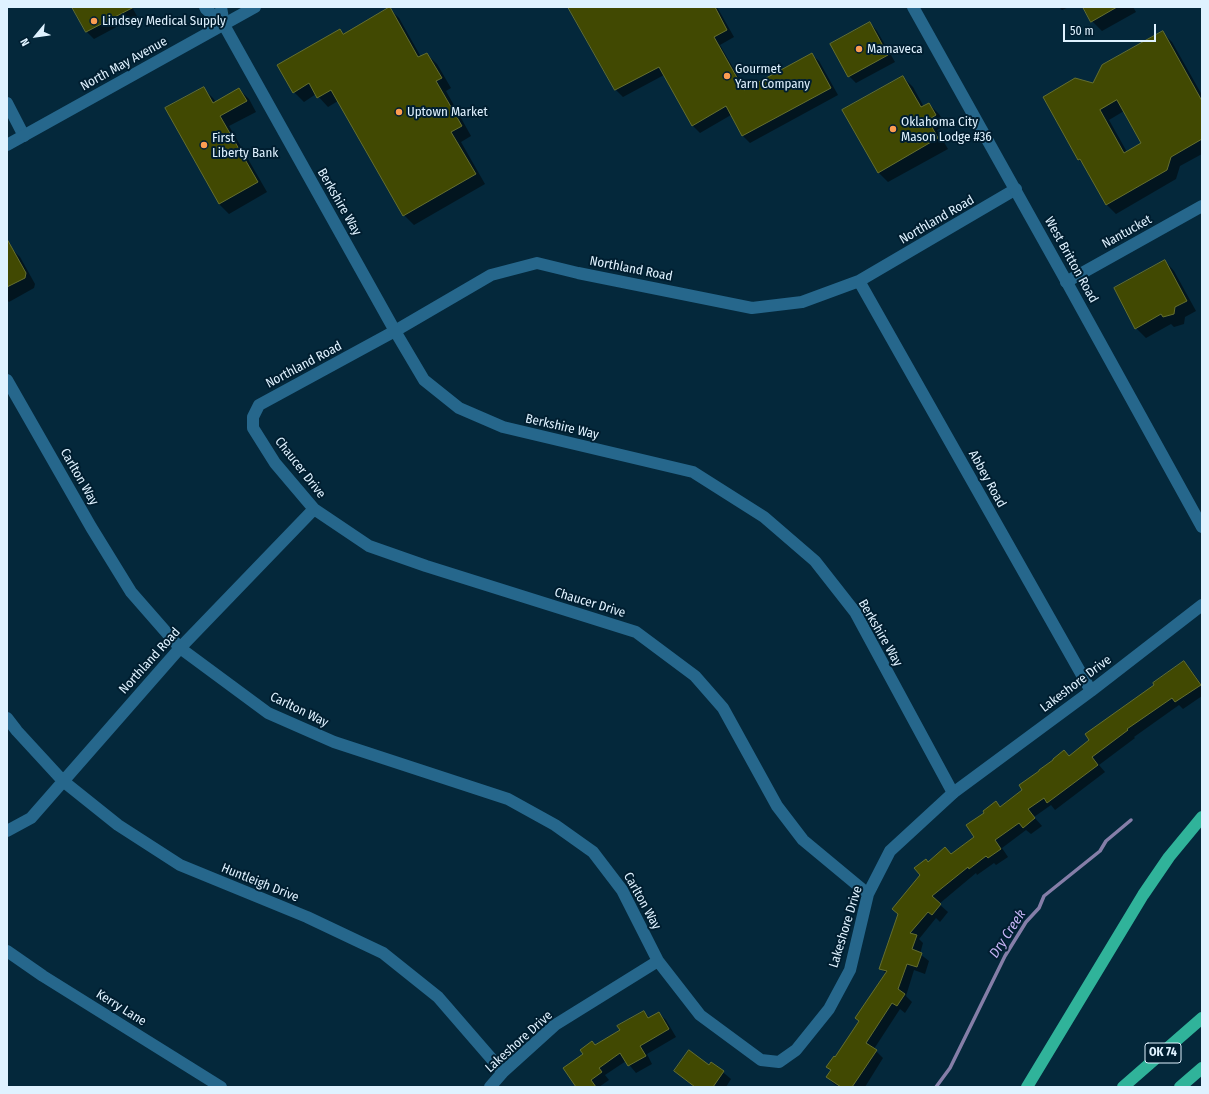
<!DOCTYPE html>
<html>
<head>
<meta charset="utf-8">
<style>
	body { margin:0 }
	#map { position:relative; width:1209px; height:1094px; overflow:hidden; background:#04283b; font-family:"Fira Sans Condensed",sans-serif }
	canvas { display:block }
	.frame { position:absolute; inset:0; border:8px solid #dff2ff; pointer-events:none }
	.north { position:absolute; left:16px; top:16px; width:40px; height:40px; -webkit-text-stroke:3px #001e30; paint-order:stroke; rotate:241deg; font-size:11px; font-weight:700; line-height:16px; text-align:center; color:#dff2ff }
	.north::after { content:''; display:block; margin:auto; width:14px; height:18px; background:#dff2ff; clip-path:polygon(50% 0,100% 100%,50% 72%,0 100%) }
	.scale { position:absolute; left:1063px; top:24px; width:93px; height:18px; box-sizing:border-box; border:2px solid #dff2ff; border-top:0; padding-left:5px; font-size:12px; line-height:14px; white-space:nowrap; color:#dff2ff; -webkit-text-stroke:3px #001e30; paint-order:stroke }
</style>
</head>
<body>
<div id="map">
<canvas width="1209" height="1094"></canvas>
<div class="frame"></div>
<div class="north">N</div>
<div class="scale">50 m</div>
</div>
<script>
const c = document.querySelector('canvas').getContext('2d');
c.lineJoin = 'round';
function fillPath(path, color) { c.fillStyle = color; c.fill(path, 'evenodd'); }
function strokePath(path, color, width, dash) { c.strokeStyle = color; c.lineWidth = width; c.lineCap = dash ? 'butt' : 'round'; c.setLineDash(dash || []); c.stroke(path); }
function drawText(font, color, halo, rows, align = 'center') {
  c.font = font + ' "Fira Sans Condensed",sans-serif'; c.lineWidth = 4; c.setLineDash([]); c.textBaseline = 'middle'; c.strokeStyle = halo; c.fillStyle = color; for (const [text, x, y, turn = 0] of rows) {
    c.save(); c.translate(x, y); c.rotate((+turn || 0) * Math.PI / 180); c.textAlign = isNaN(turn) ? turn : align; if (halo) c.strokeText(text, 0, 0); c.fillText(text, 0, 0); c.restore();
  }
}
const shadow = new Path2D(`
	M73,7H132L137,16L94,39L87,32Z
	M570,7H717L734,37L720,45L746,90L811,54L819,61L838,95L750,143L743,136L731,115L700,133L692,125L664,75L623,97L616,90Z
	M1059,7H1069L1062,10Z
	M1084,7H1133L1136,12L1102,31L1092,21Z
	M389,8L399,18L421,57L427,54L437,64L451,88L446,91L471,136L461,142L485,184L414,225L404,215L338,101L328,107L316,94L304,102L294,92L340,30L344,34Z
	M870,23L877,31L895,62L856,83L849,76Z
	M1162,32L1172,42L1202,95V154L1180,166L1176,179L1116,214L1106,204L1086,167L1079,160L1044,97L1093,84ZM1124,111L1143,143L1127,152L1109,120Z
	M903,77L913,87L924,107L929,104L939,114L946,125L937,130L948,149L888,182L878,172Z
	M203,88L213,98L216,102L239,89L249,99L256,112L229,126L267,192L229,214L219,204Z
	M10,247L20,257L35,284L34,288L9,302L7,300V249Z
	M1165,261L1174,271L1196,311L1185,317L1184,324L1174,327L1171,324L1146,338L1136,328L1115,289Z
	M1184,662L1191,670L1202,685V696L1183,709L1179,705L1134,737L1135,738L1099,765L1105,772L1055,810L1051,805L1034,817L1042,826L1031,834L1026,830L1002,848L1008,857L996,865L994,863L977,875L976,873L939,904L948,912L940,922L936,918L919,939L923,943L920,954L929,961L925,974L914,970L906,996L912,1002L905,1013L900,1009L874,1049L883,1058L865,1087H839L834,1084L827,1077L831,1070L836,1058L859,1021L886,974L881,968L921,875L928,863L951,855L976,837L985,813L996,803L1001,807L1070,757Z
	M644,1012L650,1018L659,1013L666,1020L676,1037L647,1054L652,1064L636,1073L626,1061L605,1075L609,1080L599,1087H577L595,1045L621,1031Z
	M712,1063L731,1079L726,1087H694L675,1071L710,1066Z`);
const stream = new Path2D(`
	M936,1087L950,1068L1005,956L1026,922L1039,908L1044,896L1100,851L1106,841L1131,820`);
const building = new Path2D(`
	M72,7H134L86,32Z
	M390,7L418,57L427,53L442,78L436,81L462,126L451,132L476,174L403,216L331,90L317,98L309,83L293,93L277,65L340,29L343,34Z
	M568,7H715L727,30L714,37L744,90L812,53L831,88L742,136L726,106L692,126L659,67L615,90Z
	M1083,7H1117L1091,22Z
	M870,22L888,55L848,77L830,44Z
	M1163,31L1202,101V139L1171,157L1167,170L1106,205L1080,159L1078,160L1043,97L1075,78L1093,83L1102,65ZM1117,100L1141,143L1124,153L1100,110Z
	M903,76L921,107L929,103L936,115L928,120L938,138L878,173L842,110Z
	M204,87L213,103L239,88L247,101L220,116L258,182L219,204L165,108Z
	M7,239L26,273L25,278L7,287Z
	M1165,260L1187,301L1175,307L1174,314L1163,317L1161,314L1135,329L1114,288Z
	M1184,661L1201,685L1175,702L1172,698L1127,729L1128,730L1092,757L1098,765L1047,803L1044,798L1028,809L1035,818L1023,828L1019,823L995,840L1001,849L988,858L986,856L969,869L968,867L932,896L941,904L932,915L928,912L910,933L917,935L912,949L922,953L917,967L907,964L898,989L905,994L897,1006L892,1003L866,1043L877,1050L852,1087H841L826,1077L831,1070L826,1067L834,1056L835,1057L859,1021L855,1018L887,971L879,969L898,914L892,909L920,875L914,868L926,859L928,862L945,847L951,854L974,837L966,825L984,813L983,811L996,801L1000,807L1022,790L1019,785L1039,771V770L1053,760V759L1064,750L1069,756L1089,740L1085,734L1154,685L1153,683Z
	M644,1011L648,1018L659,1012L669,1029L640,1046L646,1056L628,1066L620,1053L599,1068L602,1072L591,1080L596,1087H576L563,1068L583,1054L580,1050L592,1041L595,1045L620,1030L617,1026Z
	M689,1050L709,1065L711,1062L724,1071L713,1087H695L674,1071Z`);
const minor = new Path2D(`
	M7,103L24,136
	M859,281L1091,691
	M1066,282L1202,206
	M7,380L91,527L131,592L180,648L268,713L334,742L508,799L555,825L593,852L622,890L658,961
	M7,718L17,731L63,781L118,825L180,865L307,917L383,953L438,997L503,1072
	M7,831L31,818L180,648L314,509
	M868,894L803,840L777,806L723,708L695,676L636,632L426,566L369,546L314,509L275,463L253,428V417L259,405L395,331L491,275L537,263L578,273L752,308L802,302L859,281L1016,189
	M7,951L43,976L221,1087
	M490,1087L503,1072L555,1025L658,961L700,1015L761,1060L779,1062L796,1050L829,1009L850,970L868,894L890,851L953,793L1091,691L1202,605`);
const tertiary = new Path2D(`
	M205,7L206,9L224,25L221,7
	M224,25L395,331L424,380L459,408L503,427L693,472L764,517L815,561L855,612L953,793`);
const secondary = new Path2D(`
	M913,7C1011,180 1106,353 1202,527
	M7,145L255,7`);
const motorway = new Path2D(`
	M1027,1087L1143,895L1169,857L1202,817
	M1123,1087L1202,1018
	M1180,1087L1202,1068`);
const markers = [
	[94,21,4,"#fc9d52"],
	[859,49,4,"#fc9d52"],
	[727,76,4,"#fc9d52"],
	[399,112,4,"#fc9d52"],
	[893,129,4,"#fc9d52"],
	[204,145,4,"#fc9d52"]
];
const shields = [
	[1163,1053,36]
];
const shieldNames = [
	["OK 74",1163,1053]
];
const poiNames = [
	["Lindsey Medical Supply",102,21],
	["Mamaveca",867,49],
	["Gourmet",735,69],
	["Yarn Company",735,84],
	["Uptown Market",407,112],
	["Oklahoma City",901,122],
	["Mason Lodge #36",901,137],
	["First",212,138],
	["Liberty Bank",212,153]
];
const streetNames = [
	["North May Avenue",124,64,-29],
	["Berkshire Way",339,202,60],
	["Northland Road",937,220,-30],
	["Nantucket",1127,232,-29],
	["West Britton Road",1071,260,61],
	["Northland Road",631,269,11],
	["Northland Road",304,365,-28],
	["Berkshire Way",562,427,13],
	["Chaucer Drive",300,468,52],
	["Carlton Way",79,477,60],
	["Abbey Road",987,479,61],
	["Chaucer Drive",590,603,17],
	["Berkshire Way",880,633,60],
	["Northland Road",150,661,-48],
	["Lakeshore Drive",1076,684,-37],
	["Carlton Way",299,710,26],
	["Huntleigh Drive",260,883,22],
	["Carlton Way",642,901,61],
	["Lakeshore Drive",846,927,-73],
	["Kerry Lane",121,1008,32],
	["Lakeshore Drive",519,1042,-42]
];
const waterNames = [
	["Dry Creek",1008,934,-57]
];
fillPath(shadow, '#0007');
strokePath(stream, '#857ea8', 3.5);
fillPath(building, '#414902');
strokePath(building, '#656f30', 1);
strokePath(minor, '#26678c', 12);
strokePath(tertiary, '#26678c', 12);
strokePath(secondary, '#26678c', 12);
strokePath(motorway, '#30b39a', 12);
for (const [x, y, r, color] of markers) { const dot = new Path2D(); dot.arc(x, y, r, 0, 2 * Math.PI); c.fillStyle = color; c.fill(dot); strokePath(dot, '#001e30', 1.5); }
for (const [x, y, w] of shields) { const box = new Path2D(); box.roundRect(x - w / 2, y - 10, w, 20, 3); c.fillStyle = '#001e30'; c.fill(box); strokePath(box, '#dff2ff', 1); }
drawText('bold 12px', '#dff2ff', null, shieldNames);
drawText('13px', '#dff2ff', '#001e30', poiNames, 'left');
drawText('13px', '#dff2ff', '#001e30', streetNames);
drawText('italic 14px', '#c5b3f4', '#001e30', waterNames);
</script>
</body>
</html>
